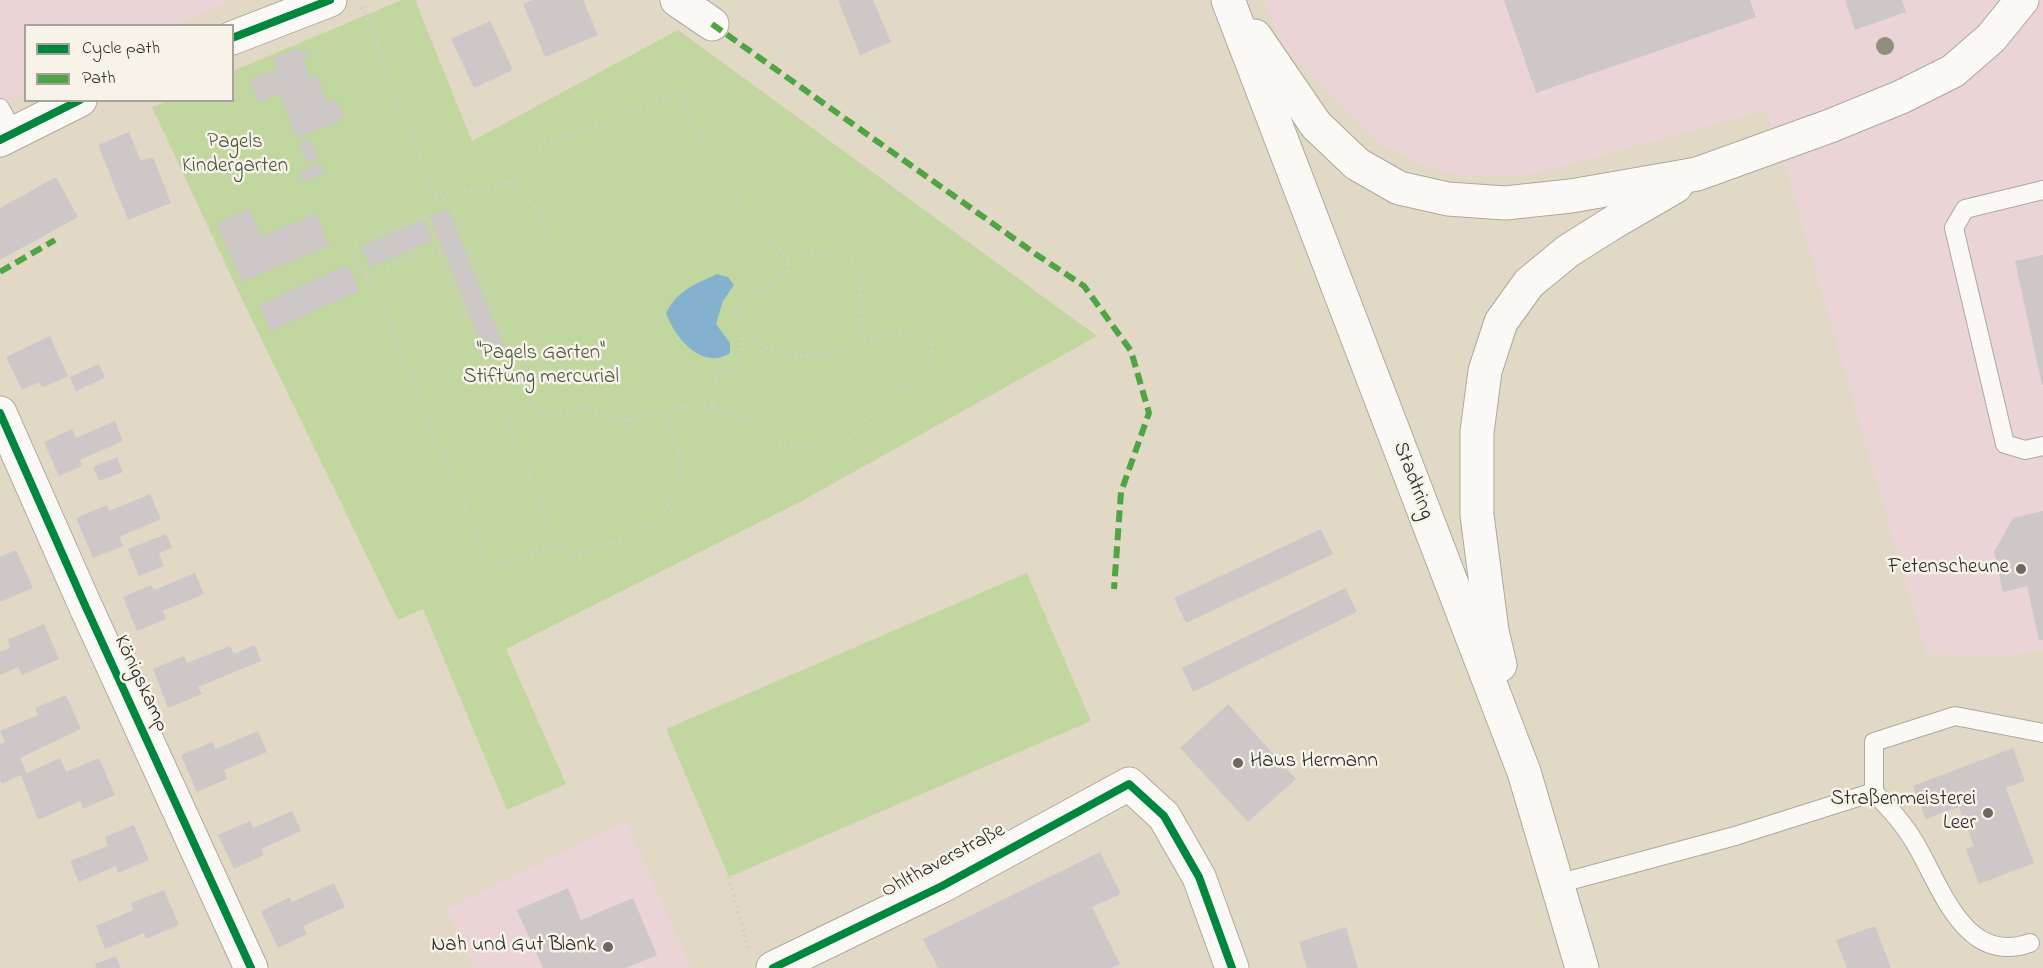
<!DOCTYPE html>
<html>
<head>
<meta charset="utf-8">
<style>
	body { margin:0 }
	#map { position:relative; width:2043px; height:968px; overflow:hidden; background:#e1d9c6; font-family:"Indie Flower",sans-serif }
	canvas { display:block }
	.legend { position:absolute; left:24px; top:24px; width:210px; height:78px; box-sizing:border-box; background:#f7f3e8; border:2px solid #a5a39c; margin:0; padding:8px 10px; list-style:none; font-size:18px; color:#2b2b2b }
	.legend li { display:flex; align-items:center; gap:12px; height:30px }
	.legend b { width:30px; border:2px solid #a5a39c }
</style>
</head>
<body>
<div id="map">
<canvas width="2043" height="968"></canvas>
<ul class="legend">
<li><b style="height:8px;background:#00873e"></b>Cycle path</li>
<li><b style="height:8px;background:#51a443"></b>Path</li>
</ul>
</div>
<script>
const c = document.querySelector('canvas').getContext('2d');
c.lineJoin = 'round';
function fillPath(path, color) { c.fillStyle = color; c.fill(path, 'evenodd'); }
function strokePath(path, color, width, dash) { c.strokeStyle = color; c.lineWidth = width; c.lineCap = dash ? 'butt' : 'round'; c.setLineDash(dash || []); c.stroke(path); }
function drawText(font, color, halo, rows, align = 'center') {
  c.font = font + ' "Indie Flower",sans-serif'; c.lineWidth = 5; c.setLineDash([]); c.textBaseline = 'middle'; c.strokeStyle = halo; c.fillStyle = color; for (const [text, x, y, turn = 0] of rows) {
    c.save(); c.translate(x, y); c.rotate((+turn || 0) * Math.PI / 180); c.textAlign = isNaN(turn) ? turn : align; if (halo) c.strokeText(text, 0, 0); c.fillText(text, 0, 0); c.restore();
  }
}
const built = new Path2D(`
	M0,0H232L175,25L26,26L25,92L0,106Z
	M1264,0H2043V650L1998,656L1926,654L1787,173L1765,110L1578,162L1519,176H1464L1427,166L1381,145L1283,46Z
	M626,821L691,968H474L446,909Z`);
const green = new Path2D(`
	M402,0H415L472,141L678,30L1097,336L800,502L506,649L566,784L507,810L423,609L398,620L239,293L152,107L168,101L232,100L233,71Z
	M1027,573L1091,721L729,877L666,729Z`);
const water = new Path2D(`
	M717,274L728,277L734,285L723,301L716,324L730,343V353C724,356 719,359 712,358C691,357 672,331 666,313C679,289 694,285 717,274Z`);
const building = new Path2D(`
	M533,0H583L598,35L545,57L523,4Z
	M838,0H873L891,42L860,55Z
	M1504,0H1750L1756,17L1536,93Z
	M1845,0H1902L1906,12L1855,30Z
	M490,21L513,70L474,88L451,39Z
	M299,48L301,52L307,50L309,55L302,58L310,77L316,74L327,103L336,99L344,119L297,138L279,94L259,102L250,80L277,69L273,58Z
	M129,132L141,161L153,157L171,203L128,220L98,145Z
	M310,139L318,159L308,164L299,143Z
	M320,163L325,173L304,182L299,172Z
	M56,177L78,217L0,260V208Z
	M250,209L261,237L316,213L329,245L242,282L217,223Z
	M448,209L505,349L486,356L430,216Z
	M423,220L432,241L370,267L361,246Z
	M2043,255V385H2042L2015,261Z
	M348,265L359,291L270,331L259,305Z
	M50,336L68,376L42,388L39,382L22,390L6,357Z
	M99,364L105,378L76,391L70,377Z
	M115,421L123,441L80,460L82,466L59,476L44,442L72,429L76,438Z
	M117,457L123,472L99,481L93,467Z
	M150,494L161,519L119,537L123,546L93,558L76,518L107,505L109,511Z
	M2043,511V640H2039L2027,586L2003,592L1994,552L2013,518Z
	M1321,529L1333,554L1186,623L1174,598Z
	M166,534L172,548L159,553L164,566L139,576L128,549Z
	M16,550L33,588L0,602V557Z
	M195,573L204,594L163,611L166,619L137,631L123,597L151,585L154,590Z
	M1345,588L1357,612L1193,692L1182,668Z
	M44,624L59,659L22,675L18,667L0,675V652L10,648L7,640Z
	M255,645L261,661L198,687L202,694L168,708L153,669L184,656L187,663L230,646L234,654Z
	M66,695L81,729L20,758L27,773L60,758L66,772L99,758L115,795L83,809L80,801L38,820L21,775L2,784L0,780V744L5,742L0,731L38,715L35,708Z
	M1228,704L1296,779L1248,822L1180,748Z
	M258,731L267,752L224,770L227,779L197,792L181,755L212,742L216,749Z
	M2013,748L2025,781L2006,788L2034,863L1979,884L1966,849L1974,846L1959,807L1926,819L1913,786Z
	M292,811L301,831L261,849L264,855L234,869L218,835L250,821L253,828Z
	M134,825L149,860L118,873L116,866L79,882L70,861L108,846L105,837Z
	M1100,852L1121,894L1092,907L1120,964L1112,968H938L923,939Z
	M334,883L345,907L303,926L307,934L278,948L261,911L290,897L292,902Z
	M568,888L581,920L633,898L657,955L626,968H543L517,910Z
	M164,890L179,925L146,939L144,933L105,949L96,926L133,910L131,903Z
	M1875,926L1891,968H1847L1836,940Z
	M1346,927L1358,968H1307L1299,942Z
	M116,956L121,968H96L95,964Z`);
const path = new Path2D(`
	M362,7L436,196L452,205L536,417L583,408L611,418L627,421L667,410C672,430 681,453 680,474C678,527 613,542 574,556L557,545L491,570L376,290L359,268L355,242L426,216L436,196L510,183L537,209L556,268
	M510,183L534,148L626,114L676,92L746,210L788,259L787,273L745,299L733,315L742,332L767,348L804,357L846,348L891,333H918L931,345L934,358L928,372L888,396L849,438L822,449L801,447L776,442L757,426L723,411L703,406L682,407L667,410
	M426,216L557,545
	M788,259L807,253L833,252L852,262L862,281L860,307L865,342
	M365,276L438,247
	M712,408L717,376L742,361V333
	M627,421L640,451
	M729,877L748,949`);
const lane = new Path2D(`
	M0,108L13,132
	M2043,190L1965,209L1954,228L2005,444L2025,450L2043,446
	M1874,792C1889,808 1904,824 1915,843C1941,886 1964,966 2030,943
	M1557,884L1735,836L1874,792V742L1955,716L2043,733`);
const street = new Path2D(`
	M677,0L712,24
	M0,413L84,603L251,968
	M773,968L942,886L1129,784L1164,816L1199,877L1232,968`);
const secondary = new Path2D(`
	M232,38L330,0
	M0,140L80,100`);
const highway = new Path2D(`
	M1228,0L1524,772L1582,968
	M1255,36L1316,125L1357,164L1399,188L1448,199L1505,203L1571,196L1697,174L1830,126L1901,97L1953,71L1991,38L2022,0
	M1500,665L1492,631L1477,515V432L1485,371L1501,322L1529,283L1568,251L1614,222L1676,186`);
const quiet = new Path2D(`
	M712,24L1037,255L1084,286L1131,351L1149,413L1121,492L1114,589
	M0,272L55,240`);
const cycleway = new Path2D(`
	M232,38L330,0
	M0,140L80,100
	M0,413L84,603L251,968
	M773,968L942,886L1129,784L1164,816L1199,877L1232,968`);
const trees = [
	[1885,46]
];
const markers = [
	[2021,569,6,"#6b6861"],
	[1238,763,6,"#6b6861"],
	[1988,813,6,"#6b6861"],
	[608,947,6,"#6b6861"]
];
const parkNames = [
	["Pagels",235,144],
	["Kindergarten",235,168],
	["\"Pagels Garten\"",541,355],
	["Stiftung mercurial",541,379]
];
const streetNames = [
	["Stadtring",1412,481,69],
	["Königskamp",140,684,65],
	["Ohlthaverstraße",944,862,-28]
];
const poiNames = [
	["Fetenscheune",2009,569],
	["Haus Hermann",1250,763,"left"],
	["Straßenmeisterei",1976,801],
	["Leer",1976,825],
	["Nah und Gut Blank",596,947]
];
fillPath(built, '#ead4d6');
fillPath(green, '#c2d69f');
fillPath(water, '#84b2ce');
fillPath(building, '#cec7c8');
strokePath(lane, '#aea99c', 20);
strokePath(street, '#aea99c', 35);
strokePath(secondary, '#aea99c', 35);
strokePath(highway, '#aea99c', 35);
strokePath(path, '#d1cfc9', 4, [1.5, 4.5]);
strokePath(lane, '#faf9f6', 18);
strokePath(street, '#faf9f6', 33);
strokePath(secondary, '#faf9f6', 33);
strokePath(highway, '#faf9f6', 33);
strokePath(quiet, '#51a443', 6, [12, 6]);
strokePath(cycleway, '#00873e', 8);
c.fillStyle = '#8e907c';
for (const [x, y] of trees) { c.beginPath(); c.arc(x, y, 9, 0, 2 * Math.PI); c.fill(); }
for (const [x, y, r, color] of markers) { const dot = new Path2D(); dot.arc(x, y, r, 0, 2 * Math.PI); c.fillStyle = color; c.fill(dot); strokePath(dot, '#f7f3e8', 2); }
drawText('21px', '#4a5540', '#f7f3e8', parkNames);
drawText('21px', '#2b2b2b', '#f7f3e8', streetNames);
drawText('21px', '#2b2b2b', '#f7f3e8', poiNames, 'right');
</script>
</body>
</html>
